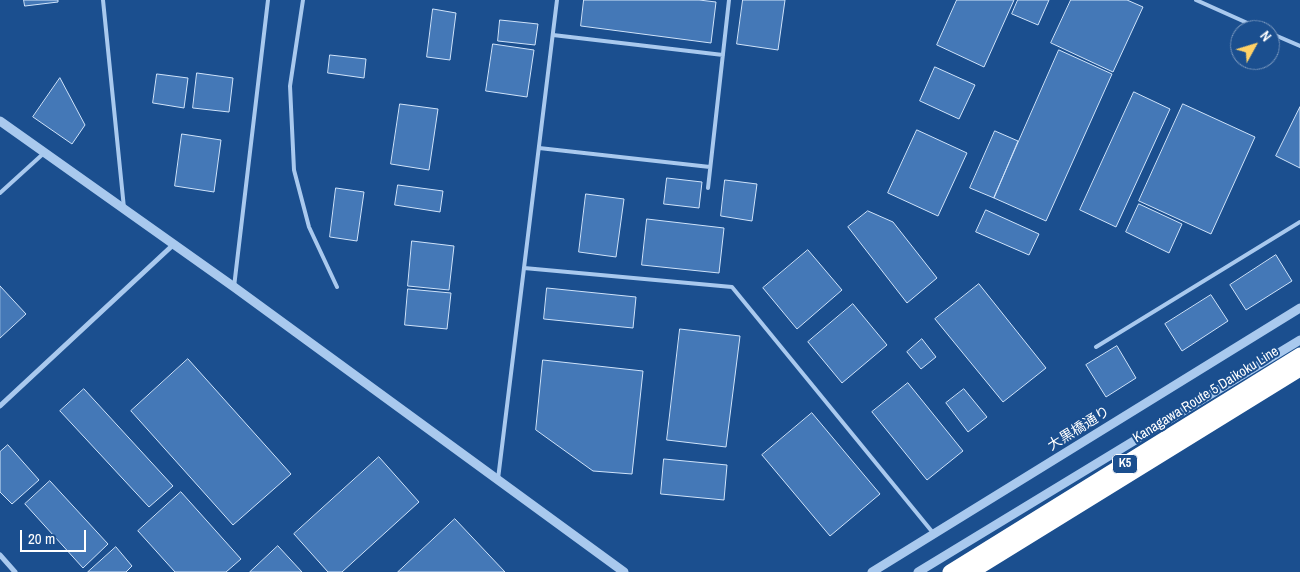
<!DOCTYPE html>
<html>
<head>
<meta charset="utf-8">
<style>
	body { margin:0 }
	#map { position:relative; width:1300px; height:572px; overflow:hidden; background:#1b4f8f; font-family:"Archivo Narrow",sans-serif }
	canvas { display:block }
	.north { position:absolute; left:1230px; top:20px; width:50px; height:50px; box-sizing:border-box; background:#1b4f8f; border:1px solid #7695bc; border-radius:50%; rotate:51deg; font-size:14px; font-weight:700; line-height:20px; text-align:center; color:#fff }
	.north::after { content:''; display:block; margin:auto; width:18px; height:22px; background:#ffd166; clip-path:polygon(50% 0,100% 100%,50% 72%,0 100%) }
	.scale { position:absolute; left:20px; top:530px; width:66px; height:22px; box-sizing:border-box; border:2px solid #fff; border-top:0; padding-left:6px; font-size:15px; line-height:18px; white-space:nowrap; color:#fff; -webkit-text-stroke:4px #1b4f8f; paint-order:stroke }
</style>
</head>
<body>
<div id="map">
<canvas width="1300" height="572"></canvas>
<div class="north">N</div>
<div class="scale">20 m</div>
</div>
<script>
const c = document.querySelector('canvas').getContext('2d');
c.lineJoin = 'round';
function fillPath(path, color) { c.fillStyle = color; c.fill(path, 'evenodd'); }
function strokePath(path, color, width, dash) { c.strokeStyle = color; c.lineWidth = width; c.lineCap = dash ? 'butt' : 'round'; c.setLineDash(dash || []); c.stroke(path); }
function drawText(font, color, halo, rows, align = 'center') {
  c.font = font + ' "Archivo Narrow","Noto Sans JP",sans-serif'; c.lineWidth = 4; c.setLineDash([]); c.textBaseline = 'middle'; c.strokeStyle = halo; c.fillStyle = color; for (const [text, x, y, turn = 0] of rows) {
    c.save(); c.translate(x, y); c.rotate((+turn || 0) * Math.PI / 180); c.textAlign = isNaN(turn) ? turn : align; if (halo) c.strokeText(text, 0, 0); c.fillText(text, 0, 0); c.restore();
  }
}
const building = new Path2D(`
	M24,0H58V2L25,6Z
	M584,0H699L716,2L711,43L581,26Z
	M743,0H785L778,50L737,44Z
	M957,0H1014L984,67L937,45Z
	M1018,0H1049L1038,25L1012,14Z
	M1071,0H1127L1143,7L1113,72L1051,43Z
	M433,9L456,13L450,60L427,57Z
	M500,20L538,24L535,45L498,41Z
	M493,44L534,50L527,97L486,91Z
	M1059,50L1112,74L1046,221L994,198Z
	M330,55L366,59L364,78L328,73Z
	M935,67L975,85L959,119L920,101Z
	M197,73L233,78L229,112L193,108Z
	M157,74L188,78L184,108L153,103Z
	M60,78L85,125L72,144L33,117Z
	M1134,92L1170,109L1116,227L1080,210Z
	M400,104L438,109L429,170L391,164Z
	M1183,104L1255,137L1211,234L1139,201Z
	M1300,107V168L1276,156Z
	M917,130L967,153L938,216L888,193Z
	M995,131L1018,141L994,198L970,188Z
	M182,134L221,140L214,192L175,186Z
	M667,178L702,182L699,208L664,204Z
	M725,180L757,184L752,221L721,216Z
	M398,185L443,191L440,212L395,205Z
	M336,188L364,192L357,241L330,237Z
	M586,194L624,199L616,257L579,252Z
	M1139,204L1182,224L1169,253L1126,232Z
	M986,210L1039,234L1029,255L976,232Z
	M868,211L893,222L937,278L907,303L848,227Z
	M647,219L724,228L719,273L642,265Z
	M412,241L454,246L449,290L408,286Z
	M808,250L842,290L797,329L763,288Z
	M1276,255L1292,281L1246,310L1230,285Z
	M979,284L1046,368L1003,402L935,319Z
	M0,286L26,314L0,338Z
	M547,288L636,297L633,328L544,319Z
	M408,289L451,293L447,329L405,325Z
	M1211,295L1228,321L1182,351L1165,324Z
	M853,304L887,345L842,383L808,342Z
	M680,329L740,336L726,447L667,440Z
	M922,339L936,357L921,369L907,352Z
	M1117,346L1136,378L1106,397L1086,365Z
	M188,359L291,474L233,525L131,411Z
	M543,360L643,371L632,474L593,471L536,430Z
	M908,383L963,451L927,480L872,412Z
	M84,389L173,486L149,507L60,411Z
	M964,389L987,417L968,432L946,403Z
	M812,413L880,494L830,536L762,455Z
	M8,445L39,480L12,504L0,492V452Z
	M379,457L419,502L342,572H328L294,534Z
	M664,459L727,465L724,500L661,494Z
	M50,481L108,544L83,568L25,504Z
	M181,492L241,559L226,572H175L138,531Z
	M455,519L505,572H398Z
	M278,546L302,572H250Z
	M116,547L132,566L126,572H88Z`);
const service = new Path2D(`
	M103,0L124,208
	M303,0L290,86L294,170L309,227L337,287
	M1196,0L1263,30
	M1270,33L1300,46
	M553,35L723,55
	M539,148L710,167
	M708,188L729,0
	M0,193L44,153
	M524,268L732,287L934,534
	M234,287L268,0
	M1096,347L1300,222
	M498,479L557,0`);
const minor = new Path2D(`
	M0,406L173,245
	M0,555L15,572`);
const tertiary = new Path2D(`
	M0,121L234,287L624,572
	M872,572L1300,308
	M918,572L1300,340`);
const motorway = new Path2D(`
	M950,572L1300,355
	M971,572L1300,369`);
const shields = [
	[1125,464,25]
];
const shieldNames = [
	["K5",1125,464]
];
const streetNames = [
	["Kanagawa Route 5 Daikoku Line",1206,395,-32],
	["大黒橋通り",1079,429,-32]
];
fillPath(building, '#4478b7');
strokePath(building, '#cfe3fa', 1);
strokePath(service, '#a9c9ee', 4);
strokePath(minor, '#a9c9ee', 5);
strokePath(tertiary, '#a9c9ee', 9);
strokePath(motorway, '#fff', 15);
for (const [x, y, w] of shields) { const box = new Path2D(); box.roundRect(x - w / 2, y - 9.5, w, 19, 4); c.fillStyle = '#1b4f8f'; c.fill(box); strokePath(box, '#fff', 1); }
drawText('bold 12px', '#fff', null, shieldNames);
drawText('14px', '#fff', '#1b4f8f', streetNames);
</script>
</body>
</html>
